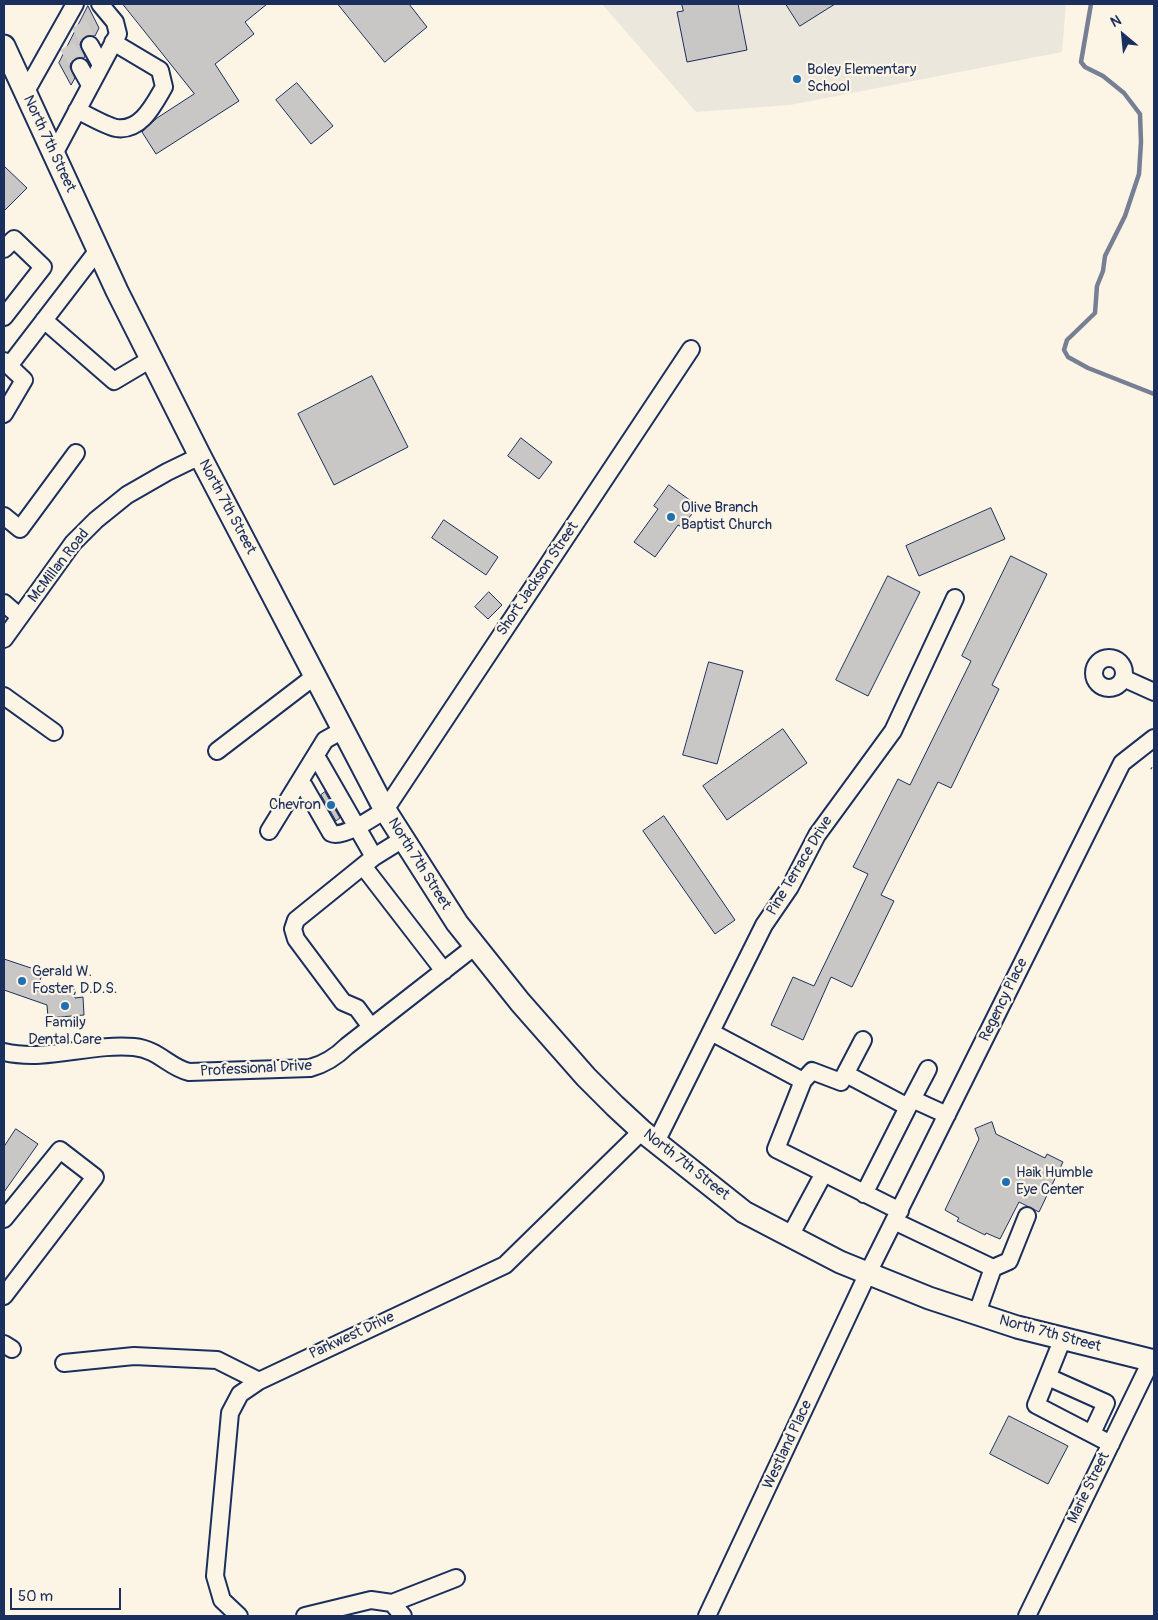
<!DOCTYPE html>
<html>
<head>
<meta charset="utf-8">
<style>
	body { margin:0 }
	#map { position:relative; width:1158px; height:1620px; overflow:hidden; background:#fcf5e5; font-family:Pangolin,sans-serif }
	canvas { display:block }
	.frame { position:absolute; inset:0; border:5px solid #1b2f5e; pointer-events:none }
	.north { position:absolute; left:1098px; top:10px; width:50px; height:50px; -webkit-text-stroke:4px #fcf5e5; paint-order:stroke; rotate:332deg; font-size:14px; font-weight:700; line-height:20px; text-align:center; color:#1b2f5e }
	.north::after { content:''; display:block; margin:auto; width:18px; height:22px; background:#1b2f5e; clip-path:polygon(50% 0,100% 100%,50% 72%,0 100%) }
	.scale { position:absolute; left:10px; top:1588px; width:111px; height:22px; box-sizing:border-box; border:2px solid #1b2f5e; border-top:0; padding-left:6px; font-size:15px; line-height:18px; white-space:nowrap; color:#1b2f5e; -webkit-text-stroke:4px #fcf5e5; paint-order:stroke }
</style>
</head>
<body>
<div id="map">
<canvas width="1158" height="1620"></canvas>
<div class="frame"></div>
<div class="north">N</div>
<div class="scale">50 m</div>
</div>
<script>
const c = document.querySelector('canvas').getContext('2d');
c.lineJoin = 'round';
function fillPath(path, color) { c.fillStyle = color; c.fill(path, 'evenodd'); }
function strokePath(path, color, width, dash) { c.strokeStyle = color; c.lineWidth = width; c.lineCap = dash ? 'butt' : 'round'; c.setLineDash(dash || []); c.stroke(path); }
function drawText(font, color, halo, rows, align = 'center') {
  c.font = font + ' Pangolin,sans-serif'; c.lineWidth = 4.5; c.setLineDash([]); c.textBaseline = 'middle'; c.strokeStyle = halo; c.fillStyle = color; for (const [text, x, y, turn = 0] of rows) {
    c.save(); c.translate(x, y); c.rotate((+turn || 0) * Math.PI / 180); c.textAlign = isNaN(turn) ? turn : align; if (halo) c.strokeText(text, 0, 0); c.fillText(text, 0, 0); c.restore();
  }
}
const built = new Path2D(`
	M602,4H1066L1062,52L790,105L696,112Z`);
const stream = new Path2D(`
	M1091,4L1081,62L1085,67L1103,76L1124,93L1140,114L1141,142L1139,174L1125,216L1105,256L1103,271L1097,286L1095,313L1067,340L1064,350L1068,357L1088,368L1154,394`);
const building = new Path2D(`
	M123,4H267L245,22L254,34L215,64L239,101L156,154L142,132L157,118L194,94Z
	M338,4H409L427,27L385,62Z
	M682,4H738L747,50L687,62L677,12L683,11Z
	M786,4H835L800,26Z
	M88,6L99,28L95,36H86L81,40L80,45L85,56L84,58H76L71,62L70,67L75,78L71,85L59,63Z
	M297,83L333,126L311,144L276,100Z
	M4,166L27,188L4,211Z
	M372,376L408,447L334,485L298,414Z
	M521,438L552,462L539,479L508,456Z
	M669,485L698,506L682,527L678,525L655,557L634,542L658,509L654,506Z
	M991,508L1005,539L919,576L906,546Z
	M444,520L498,557L486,575L432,538Z
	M1011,556L1047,574L992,685L999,689L951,788L938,782L881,895L894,901L852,987L831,977L803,1040L771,1025L793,977L814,986L868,874L853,867L898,779L910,785L971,661L962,656Z
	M888,576L920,592L868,696L836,680Z
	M489,592L502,605L488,619L475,607Z
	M709,662L743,671L717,764L683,755Z
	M783,729L807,763L727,820L703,786Z
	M325,792L340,818L336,821L321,795Z
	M664,816L735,920L715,934L643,831Z
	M4,959L43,972L36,991L74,988L75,998L83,997L84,1015L48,1018L47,1005L4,990Z
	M992,1122L996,1134L1045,1158L1047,1154L1063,1162L1039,1212L1019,1202L1000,1239L986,1233L985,1235L957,1221L959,1218L945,1210L979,1139L975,1129Z
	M16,1129L38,1144L4,1192V1147Z
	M1009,1416L1068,1446L1048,1484L990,1454Z`);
const minorTunnel = new Path2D(`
	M79,24L90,45
	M67,46L80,67`);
const path = new Path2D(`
	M1151,768L1154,770`);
const minor = new Path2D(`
	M90,45L101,65
	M80,67L90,85
	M25,93L75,4
	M77,110C87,115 106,126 116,128C141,132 154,104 164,87L160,70L113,42
	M54,154L118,34L115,22L100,4
	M4,249L14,239L43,267L4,317
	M44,320L114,381L151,359
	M4,361L24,380L4,414
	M9,366L98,250
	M4,516L20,529L76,453
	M4,603L20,617
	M4,639L73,543L96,520L127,495L167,472L200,456
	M1094 673a15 15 0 1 1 30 0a15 15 0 1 1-30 0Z
	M1123,678L1154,692
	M4,696L54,732
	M217,751L315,676
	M314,759L319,761L374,857
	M299,783L304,786L331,833C342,839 374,817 385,810L691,349
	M269,831L325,740L343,730
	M363,866L444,971
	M371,1027L357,1008L343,1002L296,939L293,929L296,920L374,857L403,839
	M711,1032L803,1081L776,1149L824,1173L790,1236
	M4,1052C47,1062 91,1043 134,1047C160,1050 168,1067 189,1072L310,1068C325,1064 336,1057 347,1046L474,947
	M846,1074L908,1107L928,1069
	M803,1081L812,1071L841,1082L863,1040
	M912,1099L947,1115
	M656,1142L764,925L790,887L817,835L893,731L955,598
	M824,1173L900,1211
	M864,1194L908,1107
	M4,1219L60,1150L95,1177L4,1296
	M894,1221L993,1268
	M977,1313L993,1268L1009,1261L1027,1216
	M1063,1338L1036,1405L1111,1444
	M4,1344L12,1349
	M64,1363L134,1356L217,1360L259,1381
	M1048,1377L1106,1403L1092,1433
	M392,1603L456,1578
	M239,1616L222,1600L215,1576L230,1413L240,1394L259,1381L505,1265L642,1131
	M305,1616L371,1600L392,1603L403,1616
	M707,1616L868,1273L1122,763L1154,738
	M1027,1616L1151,1361`);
const major = new Path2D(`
	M4,46L117,291L200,456L385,810L457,923L520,1002L586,1077L615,1106L642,1131L744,1212L840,1262L929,1298L1017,1327L1154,1361`);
const markers = [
	[797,79,5,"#1f6fb2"],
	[671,517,5,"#1f6fb2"],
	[331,805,5,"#1f6fb2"],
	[22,981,5,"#1f6fb2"],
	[65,1006,5,"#1f6fb2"],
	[1006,1182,5,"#1f6fb2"]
];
const poiNames = [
	["Boley Elementary",807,70],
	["School",807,87],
	["Olive Branch",681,508],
	["Baptist Church",681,525],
	["Chevron",321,805,"right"],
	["Gerald W.",32,972],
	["Foster, D.D.S.",32,989],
	["Family",65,1023,"center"],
	["Dental Care",65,1040,"center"],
	["Haik Humble",1016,1173],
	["Eye Center",1016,1190]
];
const streetNames = [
	["North 7th Street",49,144,65],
	["North 7th Street",227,507,62],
	["McMillan Road",59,566,-52],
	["Short Jackson Street",538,579,-56],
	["North 7th Street",419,864,58],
	["Pine Terrace Drive",800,866,-59],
	["Regency Place",1004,1000,-64],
	["Professional Drive",256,1069,-3],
	["North 7th Street",686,1165,38],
	["North 7th Street",1050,1334,15],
	["Parkwest Drive",352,1336,-25],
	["Westland Place",788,1445,-65],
	["Marie Street",1089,1488,-64]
];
fillPath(built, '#ece7dc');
strokePath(stream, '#767f94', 4.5);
fillPath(building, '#c8c7c6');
strokePath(building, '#1b2f5e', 1);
strokePath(minorTunnel, '#cfcdca', 16, [16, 8]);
strokePath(minor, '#1b2f5e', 20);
strokePath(major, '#1b2f5e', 25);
strokePath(path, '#1b2f5e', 2.5, [1, 4]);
strokePath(minor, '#fcf5e5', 16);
strokePath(major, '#fcf5e5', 21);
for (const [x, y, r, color] of markers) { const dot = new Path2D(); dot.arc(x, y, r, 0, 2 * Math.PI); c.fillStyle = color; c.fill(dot); strokePath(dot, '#fcf5e5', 2); }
drawText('15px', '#1b2f5e', '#fcf5e5', poiNames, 'left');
drawText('15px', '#1b2f5e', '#fcf5e5', streetNames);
</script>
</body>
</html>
